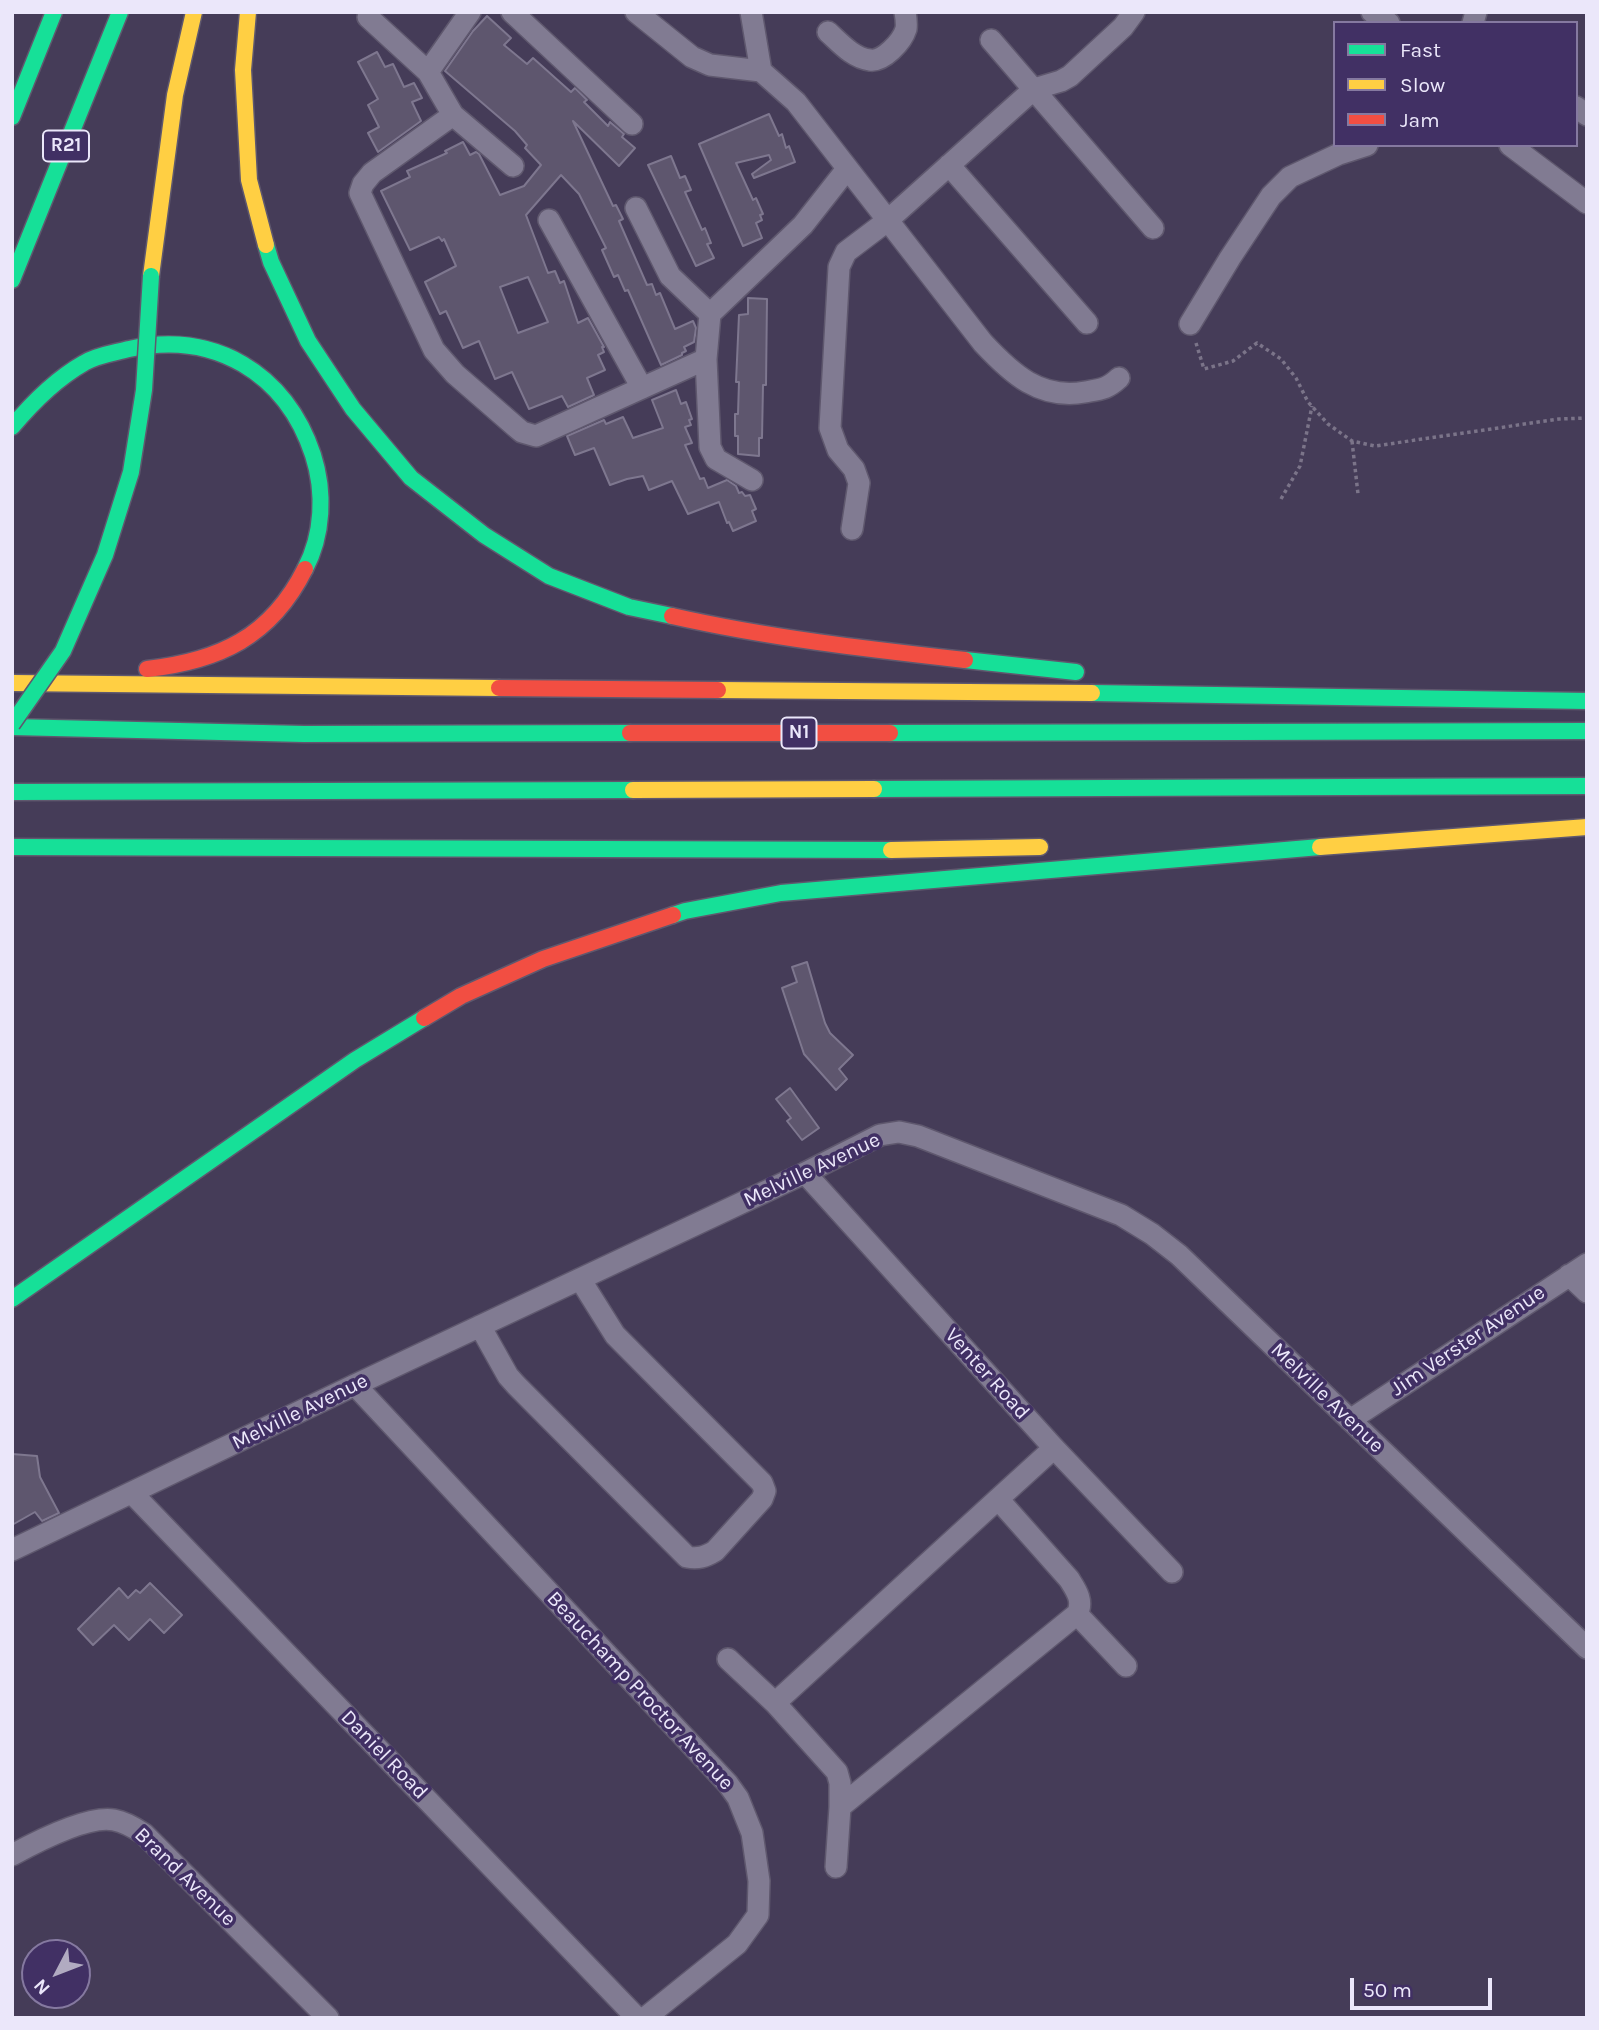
<!DOCTYPE html>
<html>
<head>
<meta charset="utf-8">
<style>
	body { margin:0 }
	#map { position:relative; width:1599px; height:2030px; overflow:hidden; background:#453c58; font-family:Karla,sans-serif }
	canvas { display:block }
	.frame { position:absolute; inset:0; border:14px solid #ebe7fa; pointer-events:none }
	.legend { position:absolute; left:1333px; top:21px; width:245px; height:126px; box-sizing:border-box; background:#413064; border:2px solid #8579a0; margin:0; padding:9px 12px; list-style:none; font-size:21px; color:#ebe7fa }
	.legend li { display:flex; align-items:center; gap:14px; height:35px }
	.legend b { width:35px; border:2px solid #8579a0 }
	.north { position:absolute; left:21px; top:1939px; width:70px; height:70px; box-sizing:border-box; background:#413064; border:2px solid #8579a0; border-radius:50%; rotate:228deg; font-size:19px; font-weight:700; line-height:28px; text-align:center; color:#ebe7fa }
	.north::after { content:''; display:block; margin:auto; width:24px; height:32px; background:#b1abc1; clip-path:polygon(50% 0,100% 100%,50% 72%,0 100%) }
	.scale { position:absolute; left:1350px; top:1978px; width:142px; height:32px; box-sizing:border-box; border:4px solid #ebe7fa; border-top:0; padding-left:9px; font-size:21px; line-height:24px; white-space:nowrap; color:#ebe7fa; -webkit-text-stroke:5px #413064; paint-order:stroke }
</style>
</head>
<body>
<div id="map">
<canvas width="1599" height="2030"></canvas>
<div class="frame"></div>
<ul class="legend">
<li><b style="height:9px;background:#16e098"></b>Fast</li>
<li><b style="height:9px;background:#ffcf43"></b>Slow</li>
<li><b style="height:9px;background:#f24e42"></b>Jam</li>
</ul>
<div class="north">N</div>
<div class="scale">50 m</div>
</div>
<script>
const c = document.querySelector('canvas').getContext('2d');
c.lineJoin = 'round';
function fillPath(path, color) { c.fillStyle = color; c.fill(path, 'evenodd'); }
function strokePath(path, color, width, dash) { c.strokeStyle = color; c.lineWidth = width; c.lineCap = dash ? 'butt' : 'round'; c.setLineDash(dash || []); c.stroke(path); }
function drawText(font, color, halo, rows, align = 'center') {
  c.font = font + ' Karla,sans-serif'; c.lineWidth = 7; c.setLineDash([]); c.textBaseline = 'middle'; c.strokeStyle = halo; c.fillStyle = color; for (const [text, x, y, turn = 0] of rows) {
    c.save(); c.translate(x, y); c.rotate((+turn || 0) * Math.PI / 180); c.textAlign = isNaN(turn) ? turn : align; if (halo) c.strokeText(text, 0, 0); c.fillText(text, 0, 0); c.restore();
  }
}
const building = new Path2D(`
	M487,16L511,38L504,45L527,64L533,58L571,92L575,88L587,100L584,102L608,126L610,122L624,134L622,137L635,148L619,166L573,121L613,206L616,205L623,219L619,221L647,285L652,284L656,295L660,293L675,329L693,321L696,328L694,342L684,347L686,351L682,353V355L661,365L628,290L625,291L618,275L614,277L602,250L606,248L579,194L561,175L526,215L548,273L555,271L560,283L564,281L578,323L588,318L604,347H602L604,352L598,355L605,370L587,378L594,395L568,407L562,396L529,409L512,372L495,379L479,341L463,348L446,311L440,314L425,282L456,266L444,239L442,241L439,237L410,250L381,191L410,177L407,171L447,153L445,151L463,142L470,155L476,152L479,154L500,195L524,186L541,165L525,148L527,145L515,131L445,71L473,31ZM528,277L548,322L518,333L500,287Z
	M377,52L385,67L393,64L404,87L414,83L422,98L412,102L421,121L378,152L368,133L379,127L368,105L378,99L358,62Z
	M769,114L779,136L782,134L786,148L789,146L795,162L754,178L752,174L771,160L769,155L736,163L753,200L756,198L763,214L760,215L762,220L756,223L762,238L743,246L699,144Z
	M671,156L680,178L685,176L691,190L685,192L702,230L705,228L711,243L707,244L714,258L696,266L648,165Z
	M748,298L767,299L766,385H763L762,438H759V456L738,454V436H735V414H738L739,382H736L739,315L748,314Z
	M676,390L681,404L686,402L692,419L689,420L691,425L685,427L692,443L685,445L700,479L704,478L708,488L727,480L736,486L739,493L742,492L745,496L750,495L756,509L752,511L756,521L733,531L729,522L727,523L719,502L688,514L672,481L649,490L643,476L627,479L610,485L594,448L575,455L567,436L604,420L606,424L623,417L633,438L663,428L652,400Z
	M807,962L825,1023L830,1033L853,1055L839,1069L847,1079L836,1090L804,1054L782,988L797,982L792,967Z
	M790,1088L819,1128L802,1140L787,1121L791,1118L776,1099Z
	M12,1454L37,1456L40,1477L59,1513L42,1521L35,1512L12,1525Z
	M150,1583L182,1615L164,1633L150,1619L129,1640L114,1625L93,1645L78,1629L119,1588L128,1598L136,1590L140,1593Z`);
const path = new Path2D(`
	M1196,343L1204,369L1233,361L1257,343L1281,359L1296,378L1308,402L1328,424L1352,441L1375,446L1559,419L1587,418
	M1352,441L1358,494
	M1281,499L1300,466L1312,406`);
const street = new Path2D(`
	M512,12L632,124
	M636,12L692,57L710,65L761,71
	M751,12L761,71L796,102L983,343C1012,374 1040,400 1085,392C1102,389 1107,389 1119,378
	M1372,12L1389,23
	M368,17L428,72L453,115L513,166
	M1473,23L1476,12
	M828,32C840,43 853,58 870,60C883,62 902,42 906,29C907,23 906,18 905,12
	M991,40L1153,228
	M428,72L470,12
	M1576,107L1587,115
	M453,115L372,173L363,184L360,193L434,350L455,374L516,427L522,432L536,436L706,359
	M1510,145L1587,203
	M949,165L1087,323
	M636,208L670,276L710,314
	M549,220L642,388
	M1190,324L1230,258L1271,196L1290,177L1339,154L1367,145
	M752,480L716,459L710,447L706,359L710,314L803,225L847,169
	M852,529L859,483L854,469L838,450L830,428L839,267L846,252L887,221L1034,89L1061,81L1070,76L1123,27L1134,12
	M805,1173L1054,1448L1172,1572
	M1569,1275L1587,1292
	M480,1326L508,1376L516,1385L687,1557C698,1559 705,1557 715,1551L762,1499L765,1491L762,1483L615,1335L580,1279
	M355,1385L728,1784L738,1798L752,1833L759,1881L758,1915L737,1944L645,2018
	M1350,1420L1587,1264
	M132,1493L637,2018
	M998,1499L1054,1448
	M12,1550L355,1385L805,1173L880,1135L899,1132L918,1136L1121,1215L1152,1234L1179,1255L1587,1648
	M1077,1614L1126,1666
	M728,1659L775,1703L837,1772L840,1783V1807L1077,1614C1084,1601 1076,1590 1069,1579L998,1499L775,1703
	M12,1855C36,1842 88,1815 114,1820C125,1822 135,1828 144,1834L328,2018
	M836,1867L840,1807`);
const fast = new Path2D(`
	M12,117L54,12
	M266,245L271,262L308,341L353,409L411,478L484,535L549,576L629,607L672,616
	M12,280L120,12
	M12,427C32,403 56,379 84,363C97,355 114,353 129,349C214,330 286,373 313,455C325,492 323,535 305,569
	M965,660L1076,672
	M1092,693L1587,701
	M12,727L304,734L630,733
	M890,733L1587,731
	M874,789L1587,786
	M12,792L633,790
	M12,847L891,850
	M673,915L685,911L781,893L1320,847
	M12,1299L355,1060L424,1018`);
const slow = new Path2D(`
	M248,12L243,70L249,180L266,245
	M151,276L175,95L194,12
	M12,683L499,688
	M718,690L1092,693
	M633,790L874,789
	M1320,847L1587,827
	M891,850L1040,847`);
const jam = new Path2D(`
	M672,616C769,638 867,649 965,660
	M147,669C219,661 271,637 305,569
	M499,688L718,690
	M630,733H890
	M424,1018L461,996L543,959L673,915`);
const fastBridge = new Path2D(`
	M12,724L63,651L105,555L131,472L144,390L151,276`);
const shields = [
	[66,146,46],
	[799,733,35]
];
const shieldNames = [
	["R21",66,146],
	["N1",799,733]
];
const streetNames = [
	["Melville Avenue",812,1170,-25],
	["Jim Verster Avenue",1468,1341,-34],
	["Venter Road",987,1374,48],
	["Melville Avenue",1327,1398,44],
	["Melville Avenue",300,1412,-26],
	["Beauchamp Proctor Avenue",640,1691,47],
	["Daniel Road",384,1755,46],
	["Brand Avenue",185,1877,44]
];
fillPath(building, '#5e566e');
strokePath(building, '#7e778f', 2);
strokePath(street, '#5f586e', 24);
strokePath(fast, '#5f586e', 19);
strokePath(slow, '#5f586e', 19);
strokePath(jam, '#5f586e', 19);
strokePath(path, '#7b7489', 3.5, [3.5, 3.5]);
strokePath(street, '#817b92', 21);
strokePath(fast, '#16e098', 16);
strokePath(slow, '#ffcf43', 16);
strokePath(jam, '#f24e42', 16);
strokePath(fastBridge, '#5f586e', 19, []);
strokePath(fastBridge, '#16e098', 16);
for (const [x, y, w] of shields) { const box = new Path2D(); box.roundRect(x - w / 2, y - 15.5, w, 31, 5); c.fillStyle = '#413064'; c.fill(box); strokePath(box, '#ebe7fa', 2); }
drawText('bold 19px', '#ebe7fa', null, shieldNames);
drawText('21px', '#ebe7fa', '#413064', streetNames);
</script>
</body>
</html>
